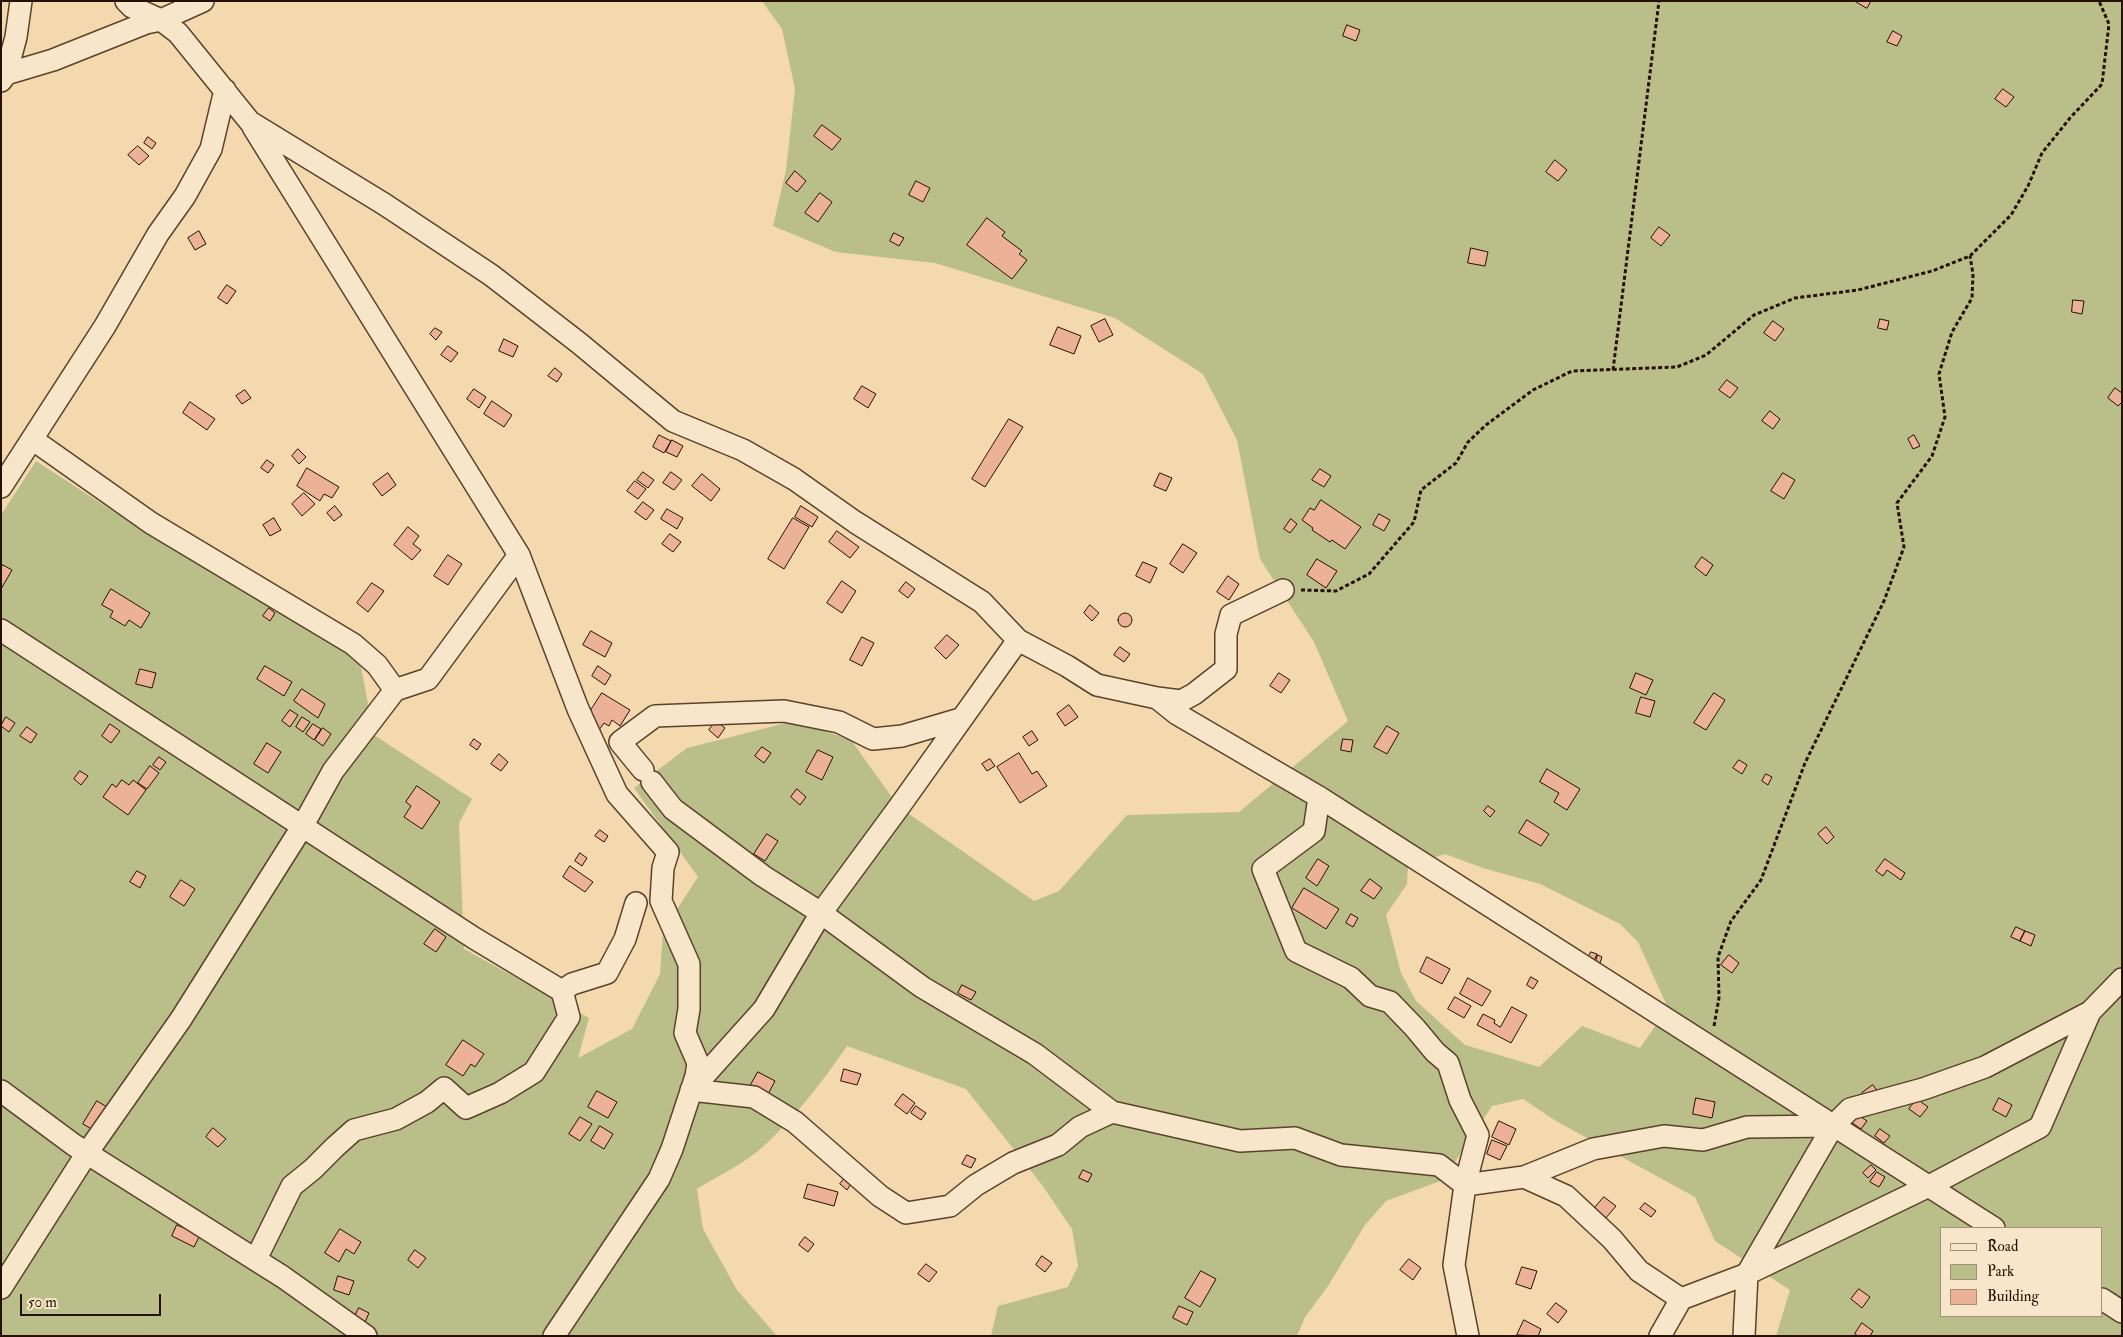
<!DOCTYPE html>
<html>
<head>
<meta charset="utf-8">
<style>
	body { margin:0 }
	#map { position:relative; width:2123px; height:1337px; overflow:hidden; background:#f3d9ad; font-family:"IM FELL Double Pica",serif }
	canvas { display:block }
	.frame { position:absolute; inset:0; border:2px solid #261000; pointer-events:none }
	.legend { position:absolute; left:1940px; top:1227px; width:162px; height:90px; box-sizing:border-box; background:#f7e6ca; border:1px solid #a39079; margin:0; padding:6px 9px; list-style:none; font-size:15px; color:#261000 }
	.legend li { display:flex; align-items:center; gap:10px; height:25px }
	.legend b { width:25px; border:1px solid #a39079 }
	.scale { position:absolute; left:20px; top:1294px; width:141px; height:22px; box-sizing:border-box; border:2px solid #261000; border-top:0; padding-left:6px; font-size:15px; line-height:18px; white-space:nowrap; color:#261000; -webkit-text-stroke:4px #f7e6ca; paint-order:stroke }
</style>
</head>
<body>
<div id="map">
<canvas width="2123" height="1337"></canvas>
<div class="frame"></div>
<ul class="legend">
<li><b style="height:6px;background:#f7e6ca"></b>Road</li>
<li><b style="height:14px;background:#babf8a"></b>Park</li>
<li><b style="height:14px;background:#ecb298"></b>Building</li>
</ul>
<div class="scale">50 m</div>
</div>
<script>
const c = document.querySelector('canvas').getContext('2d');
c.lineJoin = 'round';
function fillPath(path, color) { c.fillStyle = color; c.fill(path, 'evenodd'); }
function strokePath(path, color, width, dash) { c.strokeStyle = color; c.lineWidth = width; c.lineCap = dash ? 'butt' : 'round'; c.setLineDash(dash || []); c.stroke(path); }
const green = new Path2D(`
	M762,1H2122V1336H1776L1790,1290L1715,1241L1695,1197L1556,1121L1523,1099L1492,1106L1443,1180L1386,1201L1365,1225L1328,1286L1305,1317L1297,1336H991L998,1306L1068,1287L1078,1266L1072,1229L1042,1185L966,1089L847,1046C823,1081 796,1116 765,1145C746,1163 719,1175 697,1189L703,1229L737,1290L777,1336H1V515L36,461L136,526L326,633L361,667L374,735L472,799L459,823L464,949L589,1018L578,1058L632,1029L660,974L663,931L698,877L634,788L687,748L794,721L851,740L899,807L1034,901L1059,891L1127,815L1239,812L1348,721L1314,642L1260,559L1237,440L1203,374L1115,318L935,263L836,252L773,226L786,170L795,89L782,29ZM1445,854L1483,868L1540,884L1620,924L1638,942L1668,1008L1640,1048L1582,1026L1539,1067L1465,1045L1416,1001L1401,973L1386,915L1407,884L1408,866ZM1942,1228H2102V1316H1942Z`);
const building = new Path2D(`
	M1855,1H1871L1867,8Z
	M1347,25L1360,30L1356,41L1343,36Z
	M1893,31L1902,36L1897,46L1887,42Z
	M2003,89L2014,97L2006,107L1995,99Z
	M822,125L841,139L832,150L814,136Z
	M148,137L156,143L152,149L144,143Z
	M138,146L149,156L139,165L128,155Z
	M1555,160L1567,170L1558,181L1546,172Z
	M795,171L806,181L797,192L786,183Z
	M916,181L930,188L923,202L909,195Z
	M820,193L832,202L818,222L805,213Z
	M987,218L1005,232L1002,236L1022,251L1019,254L1027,260L1012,279L967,245Z
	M1659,227L1670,235L1661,246L1651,238Z
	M199,231L206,244L195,250L188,238Z
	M894,233L904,238L899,246L890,241Z
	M1471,248L1488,252L1485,266L1468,263Z
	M227,285L236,291L227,304L218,298Z
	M2073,300L2084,301L2082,314L2072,312Z
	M1105,319L1113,335L1099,342L1091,326Z
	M1880,319L1889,321L1887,330L1878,328Z
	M1773,321L1784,329L1775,341L1764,333Z
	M1058,327L1081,336L1074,354L1050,345Z
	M435,328L442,332L436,340L430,334Z
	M504,339L518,346L513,357L499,351Z
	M448,346L458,353L451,362L441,355Z
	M555,368L562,374L557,382L548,376Z
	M1727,380L1738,388L1730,398L1719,390Z
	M862,386L876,394L868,408L854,399Z
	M2115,388L2122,393V402L2118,406L2108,398Z
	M474,389L486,397L479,408L467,399Z
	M245,390L251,398L242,404L236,396Z
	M492,401L512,415L504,427L484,414Z
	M190,402L215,419L207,430L183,413Z
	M1770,411L1780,419L1773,429L1762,421Z
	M1009,419L1023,427L985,487L972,479Z
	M659,435L671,441L664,453L653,447Z
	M1914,435L1920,446L1913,449L1908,439Z
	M672,440L683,446L677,457L666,452Z
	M298,449L306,457L299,464L292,456Z
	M267,460L274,465L268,473L261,468Z
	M307,468L339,487L332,498L324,494L320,501L297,486Z
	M1320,469L1331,476L1324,487L1312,480Z
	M643,472L654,480L648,488L637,480Z
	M671,472L682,480L674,490L663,483Z
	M388,473L396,485L382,496L373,484Z
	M1160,473L1172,478L1166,491L1154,486Z
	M1783,473L1795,480L1784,499L1771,491Z
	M702,474L720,489L711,501L692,486Z
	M635,481L646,489L638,499L627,491Z
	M304,493L315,504L302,516L292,504Z
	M1321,500L1361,527L1345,549L1332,540L1330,542L1312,530L1313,528L1302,520L1310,508L1314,510Z
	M643,502L654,510L646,520L635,512Z
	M335,506L342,515L334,521L327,513Z
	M801,506L818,517L812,527L795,517Z
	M667,509L683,518L677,529L661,519Z
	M1379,514L1390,520L1384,531L1373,525Z
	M274,518L281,530L270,536L263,525Z
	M793,518L809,527L784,569L768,559Z
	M1291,519L1297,524L1290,533L1284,529Z
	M408,527L419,536L413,544L421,550L412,560L394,545Z
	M837,531L859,547L850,558L829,542Z
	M670,534L681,542L673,552L662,544Z
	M1183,544L1197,553L1183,573L1170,564Z
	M448,555L462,564L448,585L434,576Z
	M1702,557L1713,565L1706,576L1695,567Z
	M1317,559L1337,571L1326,588L1307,575Z
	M1143,562L1157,568L1150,583L1136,576Z
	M3,565L12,570L1,589V568Z
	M1228,576L1239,584L1229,600L1217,592Z
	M842,581L856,591L842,613L827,603Z
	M906,582L915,589L908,598L899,591Z
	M372,583L384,591L368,612L357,603Z
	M111,589L150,613L141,628L129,620L125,626L110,617L113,611L102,605Z
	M1090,605L1099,613L1092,621L1084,613Z
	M269,608L275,613L270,621L263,616Z
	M1118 620a7 7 0 1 1 14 0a7 7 0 1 1-14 0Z
	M591,631L612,643L605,657L583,645Z
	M947,635L959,645L946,659L935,648Z
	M862,637L874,643L862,666L850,660Z
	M1120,647L1130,654L1124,662L1114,655Z
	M265,666L292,682L284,696L257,679Z
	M598,666L611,675L605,685L592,676Z
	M140,669L156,673L152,688L136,684Z
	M1279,673L1290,680L1281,693L1270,686Z
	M1636,673L1653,680L1646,695L1630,688Z
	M302,689L325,704L318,718L294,701Z
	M602,693L630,710L620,726L612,720L609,726L604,723L599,730L584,721Z
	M1714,693L1725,700L1706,730L1694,723Z
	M1641,697L1655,701L1650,717L1636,713Z
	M1069,705L1078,717L1065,726L1057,714Z
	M290,710L298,715L290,727L282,721Z
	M6,717L15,723L9,732L1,726Z
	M302,717L310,722L303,732L296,727Z
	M716,721L725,728L718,738L709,730Z
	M110,724L120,731L111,743L102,736Z
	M313,724L321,729L314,740L306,734Z
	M1387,726L1399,733L1387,754L1374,747Z
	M27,727L37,734L31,743L20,736Z
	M323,728L331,734L323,746L315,740Z
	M1032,731L1038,740L1029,746L1023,737Z
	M474,739L481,744L477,750L470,745Z
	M1343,739L1353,740L1351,752L1341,750Z
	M267,743L281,752L268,773L254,764Z
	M762,747L771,753L764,763L755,756Z
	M818,750L833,757L822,780L806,772Z
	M1019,753L1032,774L1037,771L1047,786L1020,803L997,767Z
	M499,754L508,762L501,771L491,764Z
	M159,757L166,762L160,770L153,765Z
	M990,759L995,766L987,771L982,764Z
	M1739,760L1747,765L1742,774L1733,768Z
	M150,766L159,773L147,789L138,783Z
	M1547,769L1580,789L1567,810L1554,802L1559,793L1540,782Z
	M80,771L88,776L81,785L74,779Z
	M1766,774L1772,777L1768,785L1762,781Z
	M122,780L129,785L133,780L146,790L128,815L103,797L112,784L116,787Z
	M417,786L440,802L422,829L404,817L411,806L406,802Z
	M797,789L806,797L800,805L791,797Z
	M1488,806L1495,811L1490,817L1484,811Z
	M1527,820L1549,834L1541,846L1519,833Z
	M1826,827L1834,837L1827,844L1818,834Z
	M600,830L608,836L604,842L595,836Z
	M767,834L778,841L765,861L754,854Z
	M580,853L587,858L582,866L575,861Z
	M1318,859L1329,866L1317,886L1306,878Z
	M1885,859L1905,873L1901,880L1887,870L1883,876L1876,871Z
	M570,866L593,882L585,892L563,877Z
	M137,871L146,876L140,888L130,882Z
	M1370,879L1382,888L1374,899L1361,891Z
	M181,880L195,889L184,906L170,897Z
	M1304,888L1339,909L1326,929L1292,908Z
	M1351,914L1358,918L1353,927L1346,923Z
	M2016,927L2025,931L2020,941L2011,937Z
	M435,929L446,937L436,952L424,944Z
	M2025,931L2035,935L2031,946L2020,941Z
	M1591,952L1597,954L1593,963L1587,960Z
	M1598,955L1602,957L1599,966L1595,964Z
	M1729,955L1739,963L1732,973L1721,965Z
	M1427,957L1450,969L1442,984L1420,972Z
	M1531,977L1538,981L1533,989L1527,985Z
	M1468,978L1491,991L1482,1006L1460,994Z
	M962,985L976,992L971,1000L958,993Z
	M1455,997L1471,1006L1464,1018L1448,1009Z
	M1512,1007L1527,1015L1511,1043L1477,1025L1483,1014L1495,1020L1494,1023L1500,1027Z
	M463,1040L484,1054L475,1067L471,1064L463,1076L446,1065Z
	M844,1069L861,1074L857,1085L841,1081Z
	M758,1072L775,1081L765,1100L748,1090Z
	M1873,1085L1878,1092L1867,1100L1862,1093Z
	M597,1091L617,1102L608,1118L588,1107Z
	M903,1094L915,1103L907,1114L895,1105Z
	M1696,1098L1715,1102L1712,1118L1693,1114Z
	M1999,1098L2012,1105L2006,1117L1993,1110Z
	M1917,1099L1928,1107L1920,1117L1909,1109Z
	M97,1101L112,1110L98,1133L83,1124Z
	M916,1106L926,1113L921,1120L911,1113Z
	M1857,1114L1867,1121L1861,1129L1851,1122Z
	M580,1117L592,1124L580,1141L569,1134Z
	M1499,1121L1516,1129L1509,1145L1492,1137Z
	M600,1126L613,1134L604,1149L591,1141Z
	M213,1128L226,1139L218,1147L206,1137Z
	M1880,1129L1890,1136L1884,1143L1875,1136Z
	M1492,1140L1507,1146L1500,1160L1487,1154Z
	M967,1155L976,1159L971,1168L962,1164Z
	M1871,1165L1876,1170L1868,1178L1863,1173Z
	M1083,1170L1092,1174L1088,1182L1079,1178Z
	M1877,1172L1885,1177L1879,1187L1870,1182Z
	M844,1179L851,1184L847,1190L840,1184Z
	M808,1184L838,1192L834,1206L804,1198Z
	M1604,1197L1616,1206L1605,1219L1593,1210Z
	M1645,1203L1656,1211L1651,1217L1640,1209Z
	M177,1225L200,1235L194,1247L172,1236Z
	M340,1229L361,1242L354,1254L346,1249L339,1262L325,1253Z
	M805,1237L814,1244L808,1252L799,1245Z
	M415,1250L426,1258L418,1268L408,1260Z
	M1042,1256L1052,1263L1045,1272L1036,1265Z
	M1409,1259L1421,1268L1413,1280L1400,1270Z
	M926,1264L937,1272L929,1282L918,1274Z
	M1522,1267L1537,1271L1531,1289L1516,1284Z
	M1201,1271L1216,1279L1200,1307L1185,1298Z
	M338,1276L354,1281L349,1295L334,1290Z
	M1859,1289L1870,1297L1862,1308L1851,1299Z
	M1556,1303L1567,1311L1558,1323L1547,1314Z
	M1179,1306L1193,1312L1187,1325L1173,1318Z
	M359,1308L369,1313L365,1322L354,1318Z
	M1524,1320L1541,1329L1538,1336L1517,1335Z
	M1862,1323L1873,1331L1870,1336H1858L1855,1334Z`);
const path = new Path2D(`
	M1613,370L1659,1
	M1301,590L1336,591L1369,574L1414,522L1421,490L1456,463L1468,442L1486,425L1533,390L1572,371L1677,367L1706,355L1754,315L1795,298L1858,290L1932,271L1970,256L2011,215L2028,186L2042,153L2070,118L2102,84L2109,24L2099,1
	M1714,1026L1719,998L1718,957L1731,921L1761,880L1805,763L1884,601L1904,547L1897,503L1932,456L1945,417L1939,374L1952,332L1972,298L1973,274L1970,256`);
const minor = new Path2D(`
	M126,1L132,7L161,20L178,33L250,122L384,204L491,275L579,343L673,421L743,450L794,479L855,522L982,602L1018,640L1067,666L1097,685L1157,698L1177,714L1319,797L1994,1228
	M6,74L16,37L21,1
	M1,81L6,74L53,60L146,23L161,20L203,1
	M253,127L519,555L578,709L617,794L668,852L663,868L661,901L689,964V1009L685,1033L698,1063L696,1076L672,1149L659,1179L554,1336
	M32,439L151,523L353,644L377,665L395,690
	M1,487L105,326L158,234L185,196L211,149L225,90
	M1,630L474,938L562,991
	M1157,698L1181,701L1194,694L1226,669V634L1231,615L1283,590
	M643,770L620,742L655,716L784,711L839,722L873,739L902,736L960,719
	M652,782L673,809L763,876L821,913L922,987L1035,1054L1112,1112
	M1319,797L1314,831L1263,869L1296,951L1351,978L1370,996L1390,1002L1415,1028L1435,1052L1448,1063L1460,1100L1478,1135L1465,1185L1454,1265L1468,1336
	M693,1088L764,1009L821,913L899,807L1018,640
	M691,1090L754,1097L795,1122L880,1196L906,1213L950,1206L976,1185L1013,1163L1058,1145L1080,1127L1112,1112L1240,1141L1295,1138L1341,1155L1439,1165L1465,1185L1524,1177L1593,1149L1664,1136L1703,1140L1747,1127L1833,1126
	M1,1091L74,1145L283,1277L366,1336
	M1524,1177L1566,1196L1612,1239L1639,1271L1681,1299
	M256,1259L292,1186L313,1169L335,1147L354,1130L396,1119L427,1102L444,1088L466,1108L500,1093L534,1072L569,1017L562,991L572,984L607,973L625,939L636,903
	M1,1288L87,1153L181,1019L302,827L333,771L395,690L428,679L519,555
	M2102,1299L2122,1312
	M1660,1336L1681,1299L1747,1274L1833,1126L1850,1109L1923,1089L1985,1067L2090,1012L2122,979
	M1744,1336L1747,1274L1929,1186L2040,1127L2090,1012`);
fillPath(green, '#babf8a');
fillPath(building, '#ecb298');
strokePath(building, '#261000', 1);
strokePath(minor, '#59422b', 24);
strokePath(path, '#261000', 3, [4, 2.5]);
strokePath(minor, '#f7e6ca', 21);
</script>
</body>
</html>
